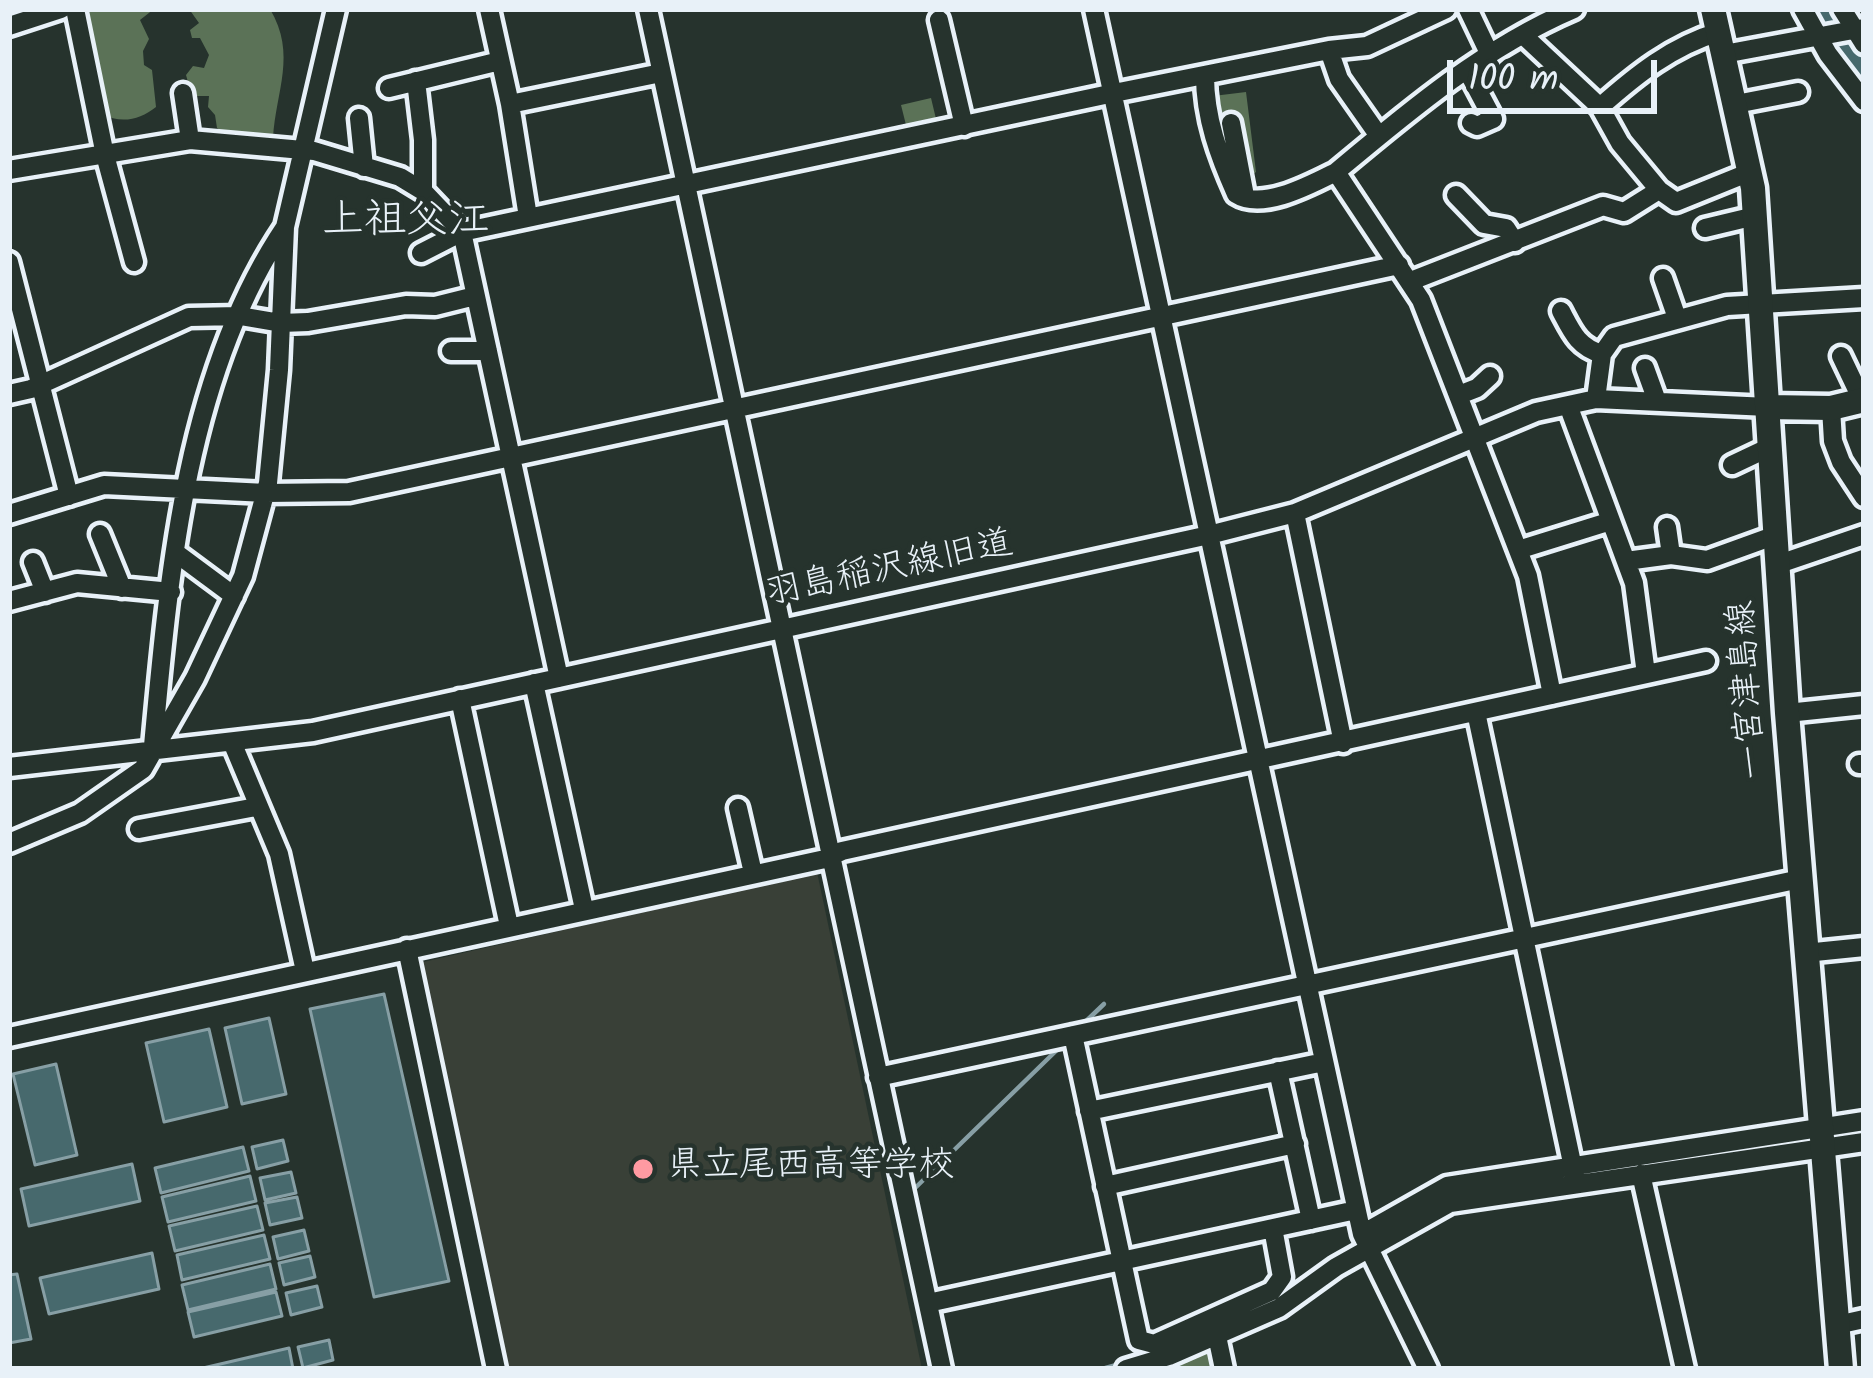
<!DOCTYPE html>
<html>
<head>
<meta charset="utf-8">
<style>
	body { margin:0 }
	#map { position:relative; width:1873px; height:1378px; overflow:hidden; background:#26332d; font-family:Kalam,sans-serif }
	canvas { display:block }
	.frame { position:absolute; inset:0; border:12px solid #e8f1f8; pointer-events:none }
	.scale { position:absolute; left:1447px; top:60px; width:210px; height:54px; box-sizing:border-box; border:6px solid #e8f1f8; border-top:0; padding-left:15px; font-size:36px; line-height:42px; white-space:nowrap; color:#e8f1f8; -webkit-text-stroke:9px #26332d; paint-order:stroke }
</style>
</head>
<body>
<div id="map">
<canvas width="1873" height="1378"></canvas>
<div class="frame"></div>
<div class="scale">100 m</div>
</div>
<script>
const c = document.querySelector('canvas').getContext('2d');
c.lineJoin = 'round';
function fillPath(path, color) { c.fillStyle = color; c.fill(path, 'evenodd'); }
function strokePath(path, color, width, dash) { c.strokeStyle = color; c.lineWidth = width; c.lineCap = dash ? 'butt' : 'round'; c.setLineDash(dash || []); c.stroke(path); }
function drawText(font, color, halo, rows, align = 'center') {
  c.font = font + ' Kalam,"Klee One",sans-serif'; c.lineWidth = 9; c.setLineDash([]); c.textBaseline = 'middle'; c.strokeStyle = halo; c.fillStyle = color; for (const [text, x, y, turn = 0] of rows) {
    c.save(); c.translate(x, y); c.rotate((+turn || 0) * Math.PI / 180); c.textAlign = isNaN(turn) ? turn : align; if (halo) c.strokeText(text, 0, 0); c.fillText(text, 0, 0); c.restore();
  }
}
const built = new Path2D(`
	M817,872L922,1369H508L419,963Z`);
const green = new Path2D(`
	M80,9H154L140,20L149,39L143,51L144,65L152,70L156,107C140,120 121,124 102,114Z
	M189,9L241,12L270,9C297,55 276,90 273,138L237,139L217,128L215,115L208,107L209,96H192L186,75L193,66L204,68L209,55L200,38H192L190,30L199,23Z
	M1246,92L1256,172L1242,182L1205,97Z
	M931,98L937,123L907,129L901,105Z
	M1210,1346L1217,1369H1170L1169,1362Z`);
const water = new Path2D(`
	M384,994L449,1281L374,1297L310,1009Z
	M269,1018L286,1094L242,1104L225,1028Z
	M209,1029L227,1107L164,1122L146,1043Z
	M56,1064L77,1155L35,1165L13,1074Z
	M283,1140L288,1161L257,1169L252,1147Z
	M243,1147L249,1171L161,1193L155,1168Z
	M132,1164L140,1201L29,1226L21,1189Z
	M291,1172L296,1193L265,1200L260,1178Z
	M250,1176L256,1201L168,1222L162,1197Z
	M297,1197L302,1218L270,1225L265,1203Z
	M257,1206L263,1230L175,1251L169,1226Z
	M304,1230L309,1251L278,1259L273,1237Z
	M264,1235L270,1259L182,1280L177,1255Z
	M152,1253L159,1289L49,1314L40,1278Z
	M310,1256L315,1277L284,1285L279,1263Z
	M270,1264L276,1289L188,1310L182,1285Z
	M17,1274L31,1339L9,1343V1275Z
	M317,1286L322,1307L291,1315L286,1293Z
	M276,1292L282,1316L194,1337L188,1312Z
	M329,1340L333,1360L303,1368L298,1347Z
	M289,1348L293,1369L203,1368Z`);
const stream = new Path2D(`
	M1082,1025L1104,1004
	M1834,1135L1864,1131
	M912,1191L1061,1046
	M1318,1269L1348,1250
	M1102,1369L1120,1364`);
const river = new Path2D(`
	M1821,9L1864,87`);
const minor = new Path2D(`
	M75,9L105,155L134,262
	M489,9L510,104L528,217
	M648,9L942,1369
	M1094,9L1362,1234L1428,1369
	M1468,9L1490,55
	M1803,9L1828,54L1864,101
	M1842,9L1864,44
	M939,20L964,126
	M9,26L61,9
	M1523,35L1600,107L1620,143L1659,190L1676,202L1750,172
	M1329,50L1339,79L1379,136
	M1724,54L1864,28
	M1467,70L1493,119L1477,126L1471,123
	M1205,76C1205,118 1219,156 1236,194C1262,211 1310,185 1336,172C1410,110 1485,47 1574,9
	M416,81L423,140V191
	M389,88L500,61
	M183,93L190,140
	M510,104L661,73
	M1736,104L1798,92
	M1600,107C1636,75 1672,46 1719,32
	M359,118L364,167
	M1231,123L1245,196
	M9,170L190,140L314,151L400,177L423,191L462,232L559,678
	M1336,172L1421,300L1528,576L1552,695
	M1456,195L1484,224L1506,228L1515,242
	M1705,228L1755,216
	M421,253L462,232L1114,93L1329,50L1367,46L1446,9
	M9,262L69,496
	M1663,278L1677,318
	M1411,281L1603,206L1624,212L1659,190
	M1561,311C1572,332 1578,347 1602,354
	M451,351H488
	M1841,356L1862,400
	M1645,368L1657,401
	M9,394L31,389L189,317L240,316L281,323L308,322L406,305L435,306L475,296
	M1459,395L1477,388L1490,376
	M1596,399L1602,354L1614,337L1727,306L1864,298
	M1568,405L1634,583L1646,674
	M1831,408L1833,441L1841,462L1864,497
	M1732,465L1770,447
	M1295,513L1343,743
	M9,514L104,485L266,493L349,492L1399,265
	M1667,527L1671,555
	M100,534L122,588
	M1518,550L1611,521
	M176,553L234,596
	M1626,561L1671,555L1707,560L1776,535
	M33,562L45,592
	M1779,564L1864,535
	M9,601L77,583L171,592
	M534,683L584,909
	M460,699L509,926
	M1476,712L1575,1177
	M1787,713L1864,705
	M232,742L279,854L305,971
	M153,746C169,574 186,374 285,227
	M1859,764H1864
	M9,767L313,732L1209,535L1295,513L1536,412L1596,399L1768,407
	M738,808L753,873
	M139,829L256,807
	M9,843L80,813L143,769L195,678L243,576L268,483L279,370L285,227L336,9
	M407,949L496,1369
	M1805,953L1864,947
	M1073,1035L1139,1340L1154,1344L1272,1291L1282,1277L1273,1228
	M9,1037L825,859L842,851L1706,661
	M1278,1071L1311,1220
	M878,1077L1800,879
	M1089,1111L1324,1062
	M1641,1174L1685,1369
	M1105,1186L1295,1144
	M1362,1234L1447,1186L1864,1121
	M928,1303L1356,1210
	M1837,1325L1864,1319
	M1217,1336L1224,1369
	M1126,1369L1169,1356L1279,1308L1336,1267L1450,1203L1864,1142`);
const major = new Path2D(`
	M1713,9L1753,188L1787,713L1841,1369
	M1768,407L1831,408L1864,400`);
const markers = [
	[643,1169,12,"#ff9aa2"]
];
const streetNames = [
	["羽島稲沢線旧道",890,572,-12],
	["一宮津島線",1751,690,-94]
];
const poiNames = [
	["県立尾西高等学校",667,1169]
];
const quarterNames = [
	["上祖父江",406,225]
];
fillPath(built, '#394037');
fillPath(green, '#5b7257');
fillPath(water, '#47696d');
strokePath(water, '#879fa5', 3);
strokePath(stream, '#879fa5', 4.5);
strokePath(river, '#47696d', 24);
strokePath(minor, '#e8f1f8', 27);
strokePath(major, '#e8f1f8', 33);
strokePath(minor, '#26332d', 18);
strokePath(major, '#26332d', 24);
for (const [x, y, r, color] of markers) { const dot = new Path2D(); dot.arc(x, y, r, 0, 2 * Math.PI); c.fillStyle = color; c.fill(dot); strokePath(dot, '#26332d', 4.5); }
drawText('36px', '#e8f1f8', '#26332d', streetNames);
drawText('36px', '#e8f1f8', '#26332d', poiNames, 'left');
drawText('42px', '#e8f1f8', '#26332d', quarterNames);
</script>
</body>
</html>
